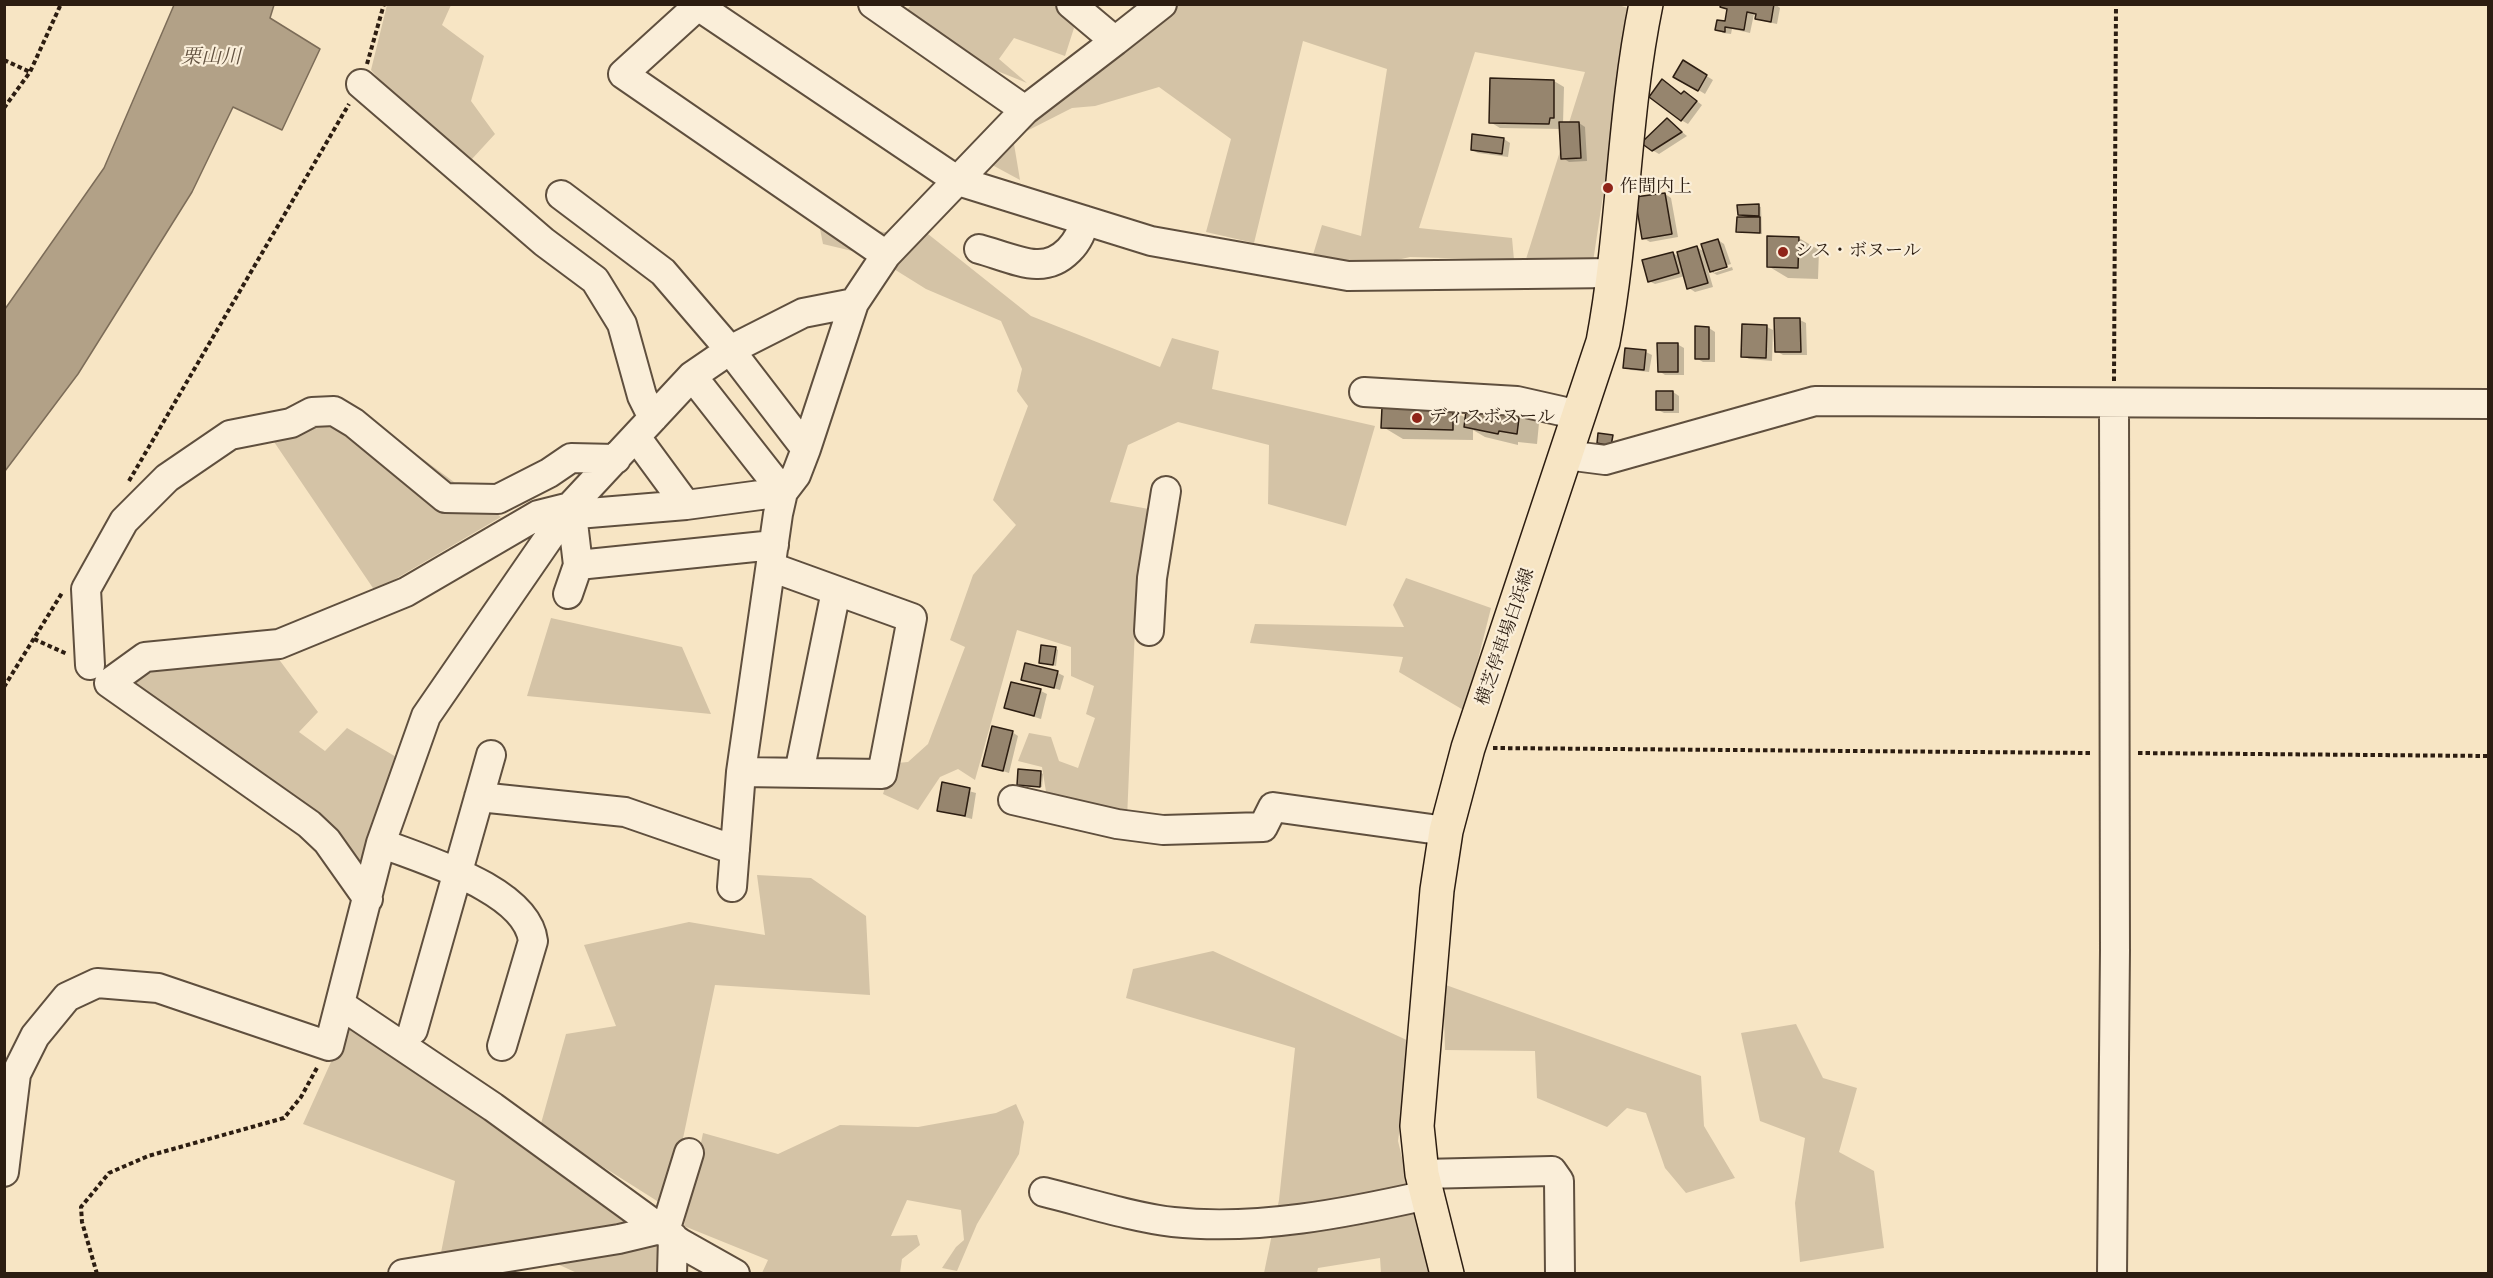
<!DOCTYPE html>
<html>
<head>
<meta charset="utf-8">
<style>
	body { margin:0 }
	#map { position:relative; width:2493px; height:1278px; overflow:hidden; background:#f7e5c4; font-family:"IM FELL Great Primer",serif }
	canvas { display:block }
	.frame { position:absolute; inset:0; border:6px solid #2c1d11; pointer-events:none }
</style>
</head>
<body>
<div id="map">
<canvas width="2493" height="1278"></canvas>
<div class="frame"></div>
</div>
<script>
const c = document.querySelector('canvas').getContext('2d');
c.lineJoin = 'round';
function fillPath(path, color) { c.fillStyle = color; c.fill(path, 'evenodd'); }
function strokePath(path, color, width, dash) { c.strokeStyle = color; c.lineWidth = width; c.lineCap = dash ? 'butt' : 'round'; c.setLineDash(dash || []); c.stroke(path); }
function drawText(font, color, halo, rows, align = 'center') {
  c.font = font + ' "IM FELL Great Primer","Noto Serif JP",serif'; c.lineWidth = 4.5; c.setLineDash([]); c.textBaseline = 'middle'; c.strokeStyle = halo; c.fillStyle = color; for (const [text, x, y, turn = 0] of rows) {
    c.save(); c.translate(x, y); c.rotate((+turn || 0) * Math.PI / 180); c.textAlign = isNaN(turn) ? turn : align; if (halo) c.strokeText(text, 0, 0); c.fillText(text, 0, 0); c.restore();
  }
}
const green = new Path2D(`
	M1615,4L1631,9L1593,262L1526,259L1585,72L1475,52L1419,228L1512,238L1514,260L1410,257L1371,266L1312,258L1322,225L1361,236L1387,69L1303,41L1254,243L1206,232L1231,139L1159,87L1095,106L1072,108L1013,138L1020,180L970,153L1045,110L1135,5Z
	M387,5H451L442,25L484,56L471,101L495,134L472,159L405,108L371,70Z
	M911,5H1062L1074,28L1065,56L1014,38L999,59L1027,83L960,56L905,12Z
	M819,224L893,233L928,234L1031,316L1160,367L1172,338L1219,351L1212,389L1375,426L1346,526L1268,504L1269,445L1178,422L1128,445L1110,502L1160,511L1135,628L1127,819L1048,804L1042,767L1018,761L1029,733L1051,737L1059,761L1078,768L1095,718L1086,714L1094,686L1071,676V647L1017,630L975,780L958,769L940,777L918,810L883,794L889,775L897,763L908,762L928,744L965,647L950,640L973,575L1016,525L993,500L1028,406L1017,391L1022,369L1001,321L926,289L873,256L823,244Z
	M345,401L501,517L375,591L266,430Z
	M1406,578L1491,608L1465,711L1399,672L1403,657L1250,643L1255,624L1404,627L1393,605Z
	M551,618L682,647L711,714L527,696Z
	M275,654L318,712L299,732L325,751L347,728L403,761L357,867L128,682L154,664H222Z
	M757,875L811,878L866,916L870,995L715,985L681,1148L665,1206L540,1127L566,1034L616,1026L584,945L689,922L765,935Z
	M1213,951L1411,1042L1398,1141L1430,1273H1381L1380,1258L1318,1268L1317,1273H1264L1279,1200L1295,1048L1126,998L1133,969Z
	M1443,984L1701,1076L1704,1126L1735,1178L1686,1193L1665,1168L1646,1113L1627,1108L1607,1127L1537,1098L1535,1051L1445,1050Z
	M349,1022L674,1258L671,1273H577L531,1252L439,1263L455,1181L303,1124Z
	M1796,1024L1823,1078L1857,1088L1839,1152L1874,1171L1884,1248L1800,1262L1795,1203L1805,1138L1760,1121L1741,1033Z
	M1016,1104L1024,1122L1019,1154L977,1224L957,1271L942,1268L956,1247L964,1240L961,1210L907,1200L891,1236L917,1235L920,1245L902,1259L900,1273H762L768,1260L684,1226L703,1133L778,1154L840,1125L918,1127L996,1113Z`);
const water = new Path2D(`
	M174,5H274L270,18L320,49L282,130L233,107L192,192L78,374L5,471V309L104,168Z`);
const shadow = new Path2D(`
	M1722,4H1775L1780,8L1777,24L1763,21L1754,14L1750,33L1732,29L1731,34L1723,33L1717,29L1726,23L1728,10Z
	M1684,62L1713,80L1705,94L1675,76Z
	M1554,81L1564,87L1563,124L1579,123L1585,127L1587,161L1569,162L1563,158L1561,129L1500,128L1490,122Z
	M1682,95L1690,96L1702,105L1688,124L1681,120Z
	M1667,120L1687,136L1659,154L1652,150Z
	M1504,139L1510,143L1508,157L1478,153L1472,150Z
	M1665,194L1671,198L1678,237L1650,242L1643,238Z
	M1758,206L1761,207L1762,234L1738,232L1746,218L1739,214Z
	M1799,238L1819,250L1818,279L1788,278L1768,266Z
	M1718,240L1724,244L1731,264L1714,269V273L1732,267L1733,270L1717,275L1708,270L1713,287L1695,292L1689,288L1685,276L1655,284L1649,281L1672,253L1680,257L1696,247L1705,252Z
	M1800,320L1806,323L1807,355H1783L1776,351Z
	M1767,327L1773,330L1772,361L1749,359L1743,356Z
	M1709,328L1715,332V362H1703L1696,358Z
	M1677,344L1684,348V375H1665L1659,371Z
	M1646,352L1652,355L1649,372L1631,370L1625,367Z
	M1673,392L1679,396V413H1664L1658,410Z
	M1453,411L1466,418L1519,411L1539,423L1537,444L1518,442V445L1485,437L1473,430V440L1403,439L1383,427Z
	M1055,648L1058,650L1056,666L1040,662Z
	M1058,673L1064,676L1060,690L1023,679Z
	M1041,691L1047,694L1041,719L1006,708Z
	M1012,732L1018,736L1009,773L984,765Z
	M1040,772L1043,774L1042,787L1018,785Z
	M943,784L976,793L972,819L939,810Z`);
const building = new Path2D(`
	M1721,4H1774L1771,22L1755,19L1756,14L1747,12L1744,30L1725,27V32L1715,30L1717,20L1725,21L1727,9L1720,7Z
	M1683,60L1707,75L1698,91L1673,77Z
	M1490,78L1554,80V118H1550L1549,124L1489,123Z
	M1662,79L1681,94L1684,91L1697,101L1681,121L1649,97Z
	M1667,118L1682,132L1652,151L1641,143Z
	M1559,122H1579L1581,158L1561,159Z
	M1472,134L1504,138L1502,154L1471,150Z
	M1665,193L1672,234L1642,239L1635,197Z
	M1759,204V216L1738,215L1737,205Z
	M1737,217H1760V233L1736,232Z
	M1767,236L1799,237L1798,268L1767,267Z
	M1718,239L1727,267L1710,272L1701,244Z
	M1697,246L1708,283L1687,289L1677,252Z
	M1673,252L1679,273L1648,282L1642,260Z
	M1774,318H1800L1801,352H1775Z
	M1742,324L1767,325L1766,358L1741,357Z
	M1695,326L1709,327V359H1695Z
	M1657,343H1678V372H1658Z
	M1625,348L1646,350L1644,370L1623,368Z
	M1656,391H1673V410H1656Z
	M1467,403L1520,410L1517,434L1499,431L1498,434L1464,427Z
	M1382,407L1453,409V430L1381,428Z
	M1598,433L1613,435L1611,446L1597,443Z
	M1041,645L1056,647L1053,665L1039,663Z
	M1025,663L1058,671L1054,688L1021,680Z
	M1011,682L1041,689L1034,716L1004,708Z
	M992,726L1013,731L1003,771L982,766Z
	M1018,769L1041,771L1040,787L1017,785Z
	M942,782L970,788L965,816L937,811Z`);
const path = new Path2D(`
	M4,60L30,72
	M367,64L384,4
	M4,108L30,72L61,4
	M2114,381L2116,4
	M129,481L349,104
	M34,639L67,654
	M4,687L62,593
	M1493,748L2092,753
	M2138,753L2488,756
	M97,1274L82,1222L81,1207L109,1173L148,1156L284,1118L301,1097L318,1066`);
const minor = new Path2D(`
	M700,4L623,74L886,255
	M873,4L1025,110
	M698,6L958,181L1151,241L1348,276L1614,273
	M1115,41L1162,4
	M361,84L544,242L595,280L622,324L642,396L653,418
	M561,195L663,272L730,350L806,449
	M979,249C995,253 1023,265 1038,264C1062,264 1081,242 1084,220
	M692,376L783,492
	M1364,392L1517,401L1579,415
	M636,437L686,505
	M1566,455L1605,460L1815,401L2488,404
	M565,515L686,505L783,492
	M578,565L774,545
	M568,594L578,565L572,514
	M1149,631L1152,578L1166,491
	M90,665L86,589L124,521L167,478L230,435L291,423L312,412L334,411L354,423L445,498L498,499L549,473L571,458L616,459
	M741,772L882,774L912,618L771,567
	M799,773L836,591
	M479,797L625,812L735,850
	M1013,800L1117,824L1163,830L1263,827L1273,807L1446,831
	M381,843C423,860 527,889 533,941L502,1046
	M732,887L741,772L778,514L783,492L796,475L806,449L854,303L886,255L1025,110L1115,41L1071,4
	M368,899L327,841L309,824L109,683L145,657L279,644L406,592L538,515L570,507
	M341,1005L493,1107L680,1243L735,1274
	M413,1030L491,755
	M4,1172L16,1074L35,1036L67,997L97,983L158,988L329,1046L381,843L426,716L570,507L692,376L730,350L803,313L854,303
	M1422,1174L1552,1171L1559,1181L1560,1274
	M1044,1192C1085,1202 1131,1217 1173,1222C1256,1231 1347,1213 1427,1195
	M665,1231L689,1153
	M403,1274L619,1239L661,1229
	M672,1274L673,1237
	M2112,1274L2115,950L2114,403`);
const major = new Path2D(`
	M1447,1274L1422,1174L1417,1126L1437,890L1446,831L1468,748L1603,342C1624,231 1623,116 1646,4`);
const markers = [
	[1608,188,6,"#8f2418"],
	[1783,252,6,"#8f2418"],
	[1417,418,6,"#8f2418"]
];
const poiNames = [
	["作間内上",1620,188],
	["シス・ボヌール",1795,252],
	["ディスボヌール",1429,418]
];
const streetNames = [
	["横芝停車場白浜線",1506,637,-71]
];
const waterNames = [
	["栗山川",211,58]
];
fillPath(green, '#d4c3a6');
fillPath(water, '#b2a187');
strokePath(water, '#7c6c58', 1.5);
fillPath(shadow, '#0003');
fillPath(building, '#96856e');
strokePath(building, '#2c1d11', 1.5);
strokePath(minor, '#5f4f3e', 32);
strokePath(major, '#2c1d11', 36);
strokePath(path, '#2c1d11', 4, [4.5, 3]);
strokePath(minor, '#faeed9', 28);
strokePath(major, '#f7e5c4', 33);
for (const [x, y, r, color] of markers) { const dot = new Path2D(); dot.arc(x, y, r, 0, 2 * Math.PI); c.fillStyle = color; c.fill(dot); strokePath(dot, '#faeed9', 2); }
drawText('18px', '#2c1d11', '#faeed9', poiNames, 'left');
drawText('18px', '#2c1d11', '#faeed9', streetNames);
drawText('italic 20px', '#625240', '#faeed9', waterNames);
</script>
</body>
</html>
